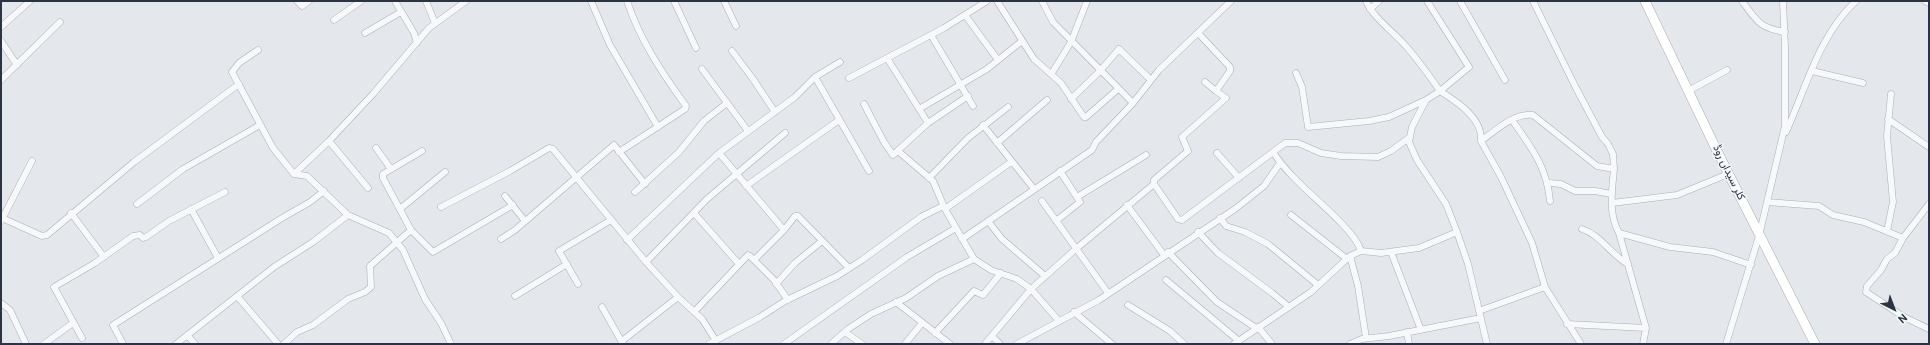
<!DOCTYPE html>
<html>
<head>
<meta charset="utf-8">
<style>
	body { margin:0 }
	#map { position:relative; width:1930px; height:345px; overflow:hidden; background:#e4e7ec; font-family:Overpass,sans-serif }
	canvas { display:block }
	.frame { position:absolute; inset:0; border:2px solid #2b3445; pointer-events:none }
	.north { position:absolute; left:1874px; top:289px; width:40px; height:40px; -webkit-text-stroke:3px #f4f6f9; paint-order:stroke; rotate:138deg; font-size:11px; font-weight:700; line-height:16px; text-align:center; color:#2b3445 }
	.north::after { content:''; display:block; margin:auto; width:14px; height:18px; background:#2b3445; clip-path:polygon(50% 0,100% 100%,50% 72%,0 100%) }
</style>
</head>
<body>
<div id="map">
<canvas width="1930" height="345"></canvas>
<div class="frame"></div>
<div class="north">N</div>
</div>
<script>
const c = document.querySelector('canvas').getContext('2d');
c.lineJoin = 'round';
function strokePath(path, color, width, dash) { c.strokeStyle = color; c.lineWidth = width; c.lineCap = dash ? 'butt' : 'round'; c.setLineDash(dash || []); c.stroke(path); }
function drawText(font, color, halo, rows, align = 'center') {
  c.font = font + ' Overpass,Vazirmatn,sans-serif'; c.lineWidth = 3; c.setLineDash([]); c.textBaseline = 'middle'; c.strokeStyle = halo; c.fillStyle = color; for (const [text, x, y, turn = 0] of rows) {
    c.save(); c.translate(x, y); c.rotate((+turn || 0) * Math.PI / 180); c.textAlign = isNaN(turn) ? turn : align; if (halo) c.strokeText(text, 0, 0); c.fillText(text, 0, 0); c.restore();
  }
}
const minor = new Path2D(`
	M297,1L302,6L309,1
	M395,1L414,33L417,43
	M426,1L435,23
	M591,1L610,45L658,127
	M674,1L696,48
	M724,1L736,26
	M997,1L1034,59L1061,83L1084,117H1086L1118,89
	M1042,1L1053,22L1133,103
	M1366,1C1373,17 1391,30 1403,43C1417,58 1428,74 1440,91L1426,100L1412,127L1409,142L1417,160L1446,204L1457,232L1468,264L1487,344
	M1427,1L1469,67L1440,91C1457,102 1483,118 1481,141C1496,130 1514,113 1533,115L1597,166L1614,169C1612,191 1608,213 1619,233L1670,247L1713,252L1751,265
	M1460,1L1505,80
	M1533,1L1576,88L1602,137L1608,144L1613,154L1614,169
	M1742,1C1757,21 1759,28 1785,32
	M1925,1L1929,3
	M1370,9L1379,1
	M965,15L998,60
	M334,20L361,1
	M1,27L30,1
	M365,33L401,12
	M931,35L973,106
	M1,41L17,65
	M258,50L239,63L232,72L273,148L294,174L307,176L348,215L389,233L403,250L425,299L441,323L451,344
	M732,51L753,79L775,112
	M887,58L928,123
	M702,69L748,131
	M1812,71L1863,83
	M1052,73L1071,42L1087,1
	M1296,73L1302,87L1308,127L1369,121L1389,117L1426,100
	M815,77L869,171
	M849,78L944,28L987,1
	M1,80L60,22
	M1205,82L1216,91
	M1688,91L1727,70
	M1071,99L1100,71L1119,49L1151,80
	M864,104L884,142L893,155L928,123L968,96
	M919,109L987,69L1022,41
	M1888,119L1929,147
	M1512,120C1531,147 1547,167 1550,201
	M983,125L1034,189
	M1786,132C1806,88 1819,35 1856,1
	M329,141L368,188
	M1481,141L1501,177L1532,243L1545,287L1581,344
	M997,143L1047,100
	M376,148L391,169
	M898,151L933,181L945,209L974,259L991,270L1017,279L1031,289L1059,321
	M619,152L685,109L686,106C662,73 640,40 627,1
	M719,153L784,230
	M1217,153L1239,178
	M294,174L329,141L373,94L429,28L466,1
	M929,178L968,138L1008,107
	M1549,183L1561,184L1575,191H1595L1611,194
	M1154,184L1178,219L1182,220L1273,152
	M746,186L839,120
	M635,192L679,152L704,121L727,103
	M505,196L525,221
	M1077,197L1146,155
	M1042,201L1108,293
	M1767,202L1819,206L1833,215L1864,222L1903,238L1929,204
	M1612,203L1677,195L1728,174
	M137,204L183,169L260,125
	M1127,205L1164,255
	M441,207L510,171L549,148L553,149L646,262L678,297L702,319L716,341
	M191,209L218,258
	M400,209L445,172
	M945,209L1011,162
	M71,213L104,257
	M694,213L739,264
	M1291,215L1347,259
	M2,218L42,236L47,235L134,162L239,84
	M1220,218L1226,226L1245,232L1268,244L1318,285
	M1,221L32,161
	M988,221L1002,239L1045,276
	M1056,221L1080,202L1060,171
	M1582,229C1601,235 1611,255 1628,264
	M411,230L433,252L513,205
	M1887,231L1893,202L1887,136L1891,94
	M1198,232L1218,253L1272,293L1289,307
	M1619,233L1646,328L1643,344
	M1903,238L1895,253L1887,259L1881,270L1867,286L1866,292L1904,317L1929,329
	M501,239L515,230L614,145L645,184
	M962,239L1092,150L1096,142L1133,103L1159,70L1231,1
	M627,240L719,153L795,97L815,77L840,62
	M1361,251C1358,241 1351,234 1344,226C1321,201 1291,180 1273,152L1285,143H1298L1321,153L1341,156L1378,157L1391,151L1410,137
	M1168,252L1217,302L1256,328
	M1391,252L1421,330
	M1350,256L1358,286L1366,338
	M754,260L784,230L795,216H798L849,268
	M646,262L707,199L785,133
	M1166,280L1239,341
	M578,284L559,251L611,220
	M776,284L795,263L822,241
	M237,296L278,344
	M515,296L567,264
	M896,302L950,344
	M1,303L10,310L26,344
	M1128,305L1170,331L1184,344
	M602,307L623,344
	M1479,311L1545,287
	M694,312L748,255L750,256L774,280L788,300
	M1074,312L1112,344
	M1567,324L1646,328
	M1258,327L1272,344
	M845,332L862,344
	M1407,332L1409,344
	M935,333L974,291L983,295L1001,273
	M187,335L195,344
	M992,336L1000,344
	M82,338L54,287L95,263L133,236L140,235L143,238L146,237L169,221L225,192
	M622,341L678,297
	M44,344L73,323
	M123,344L113,325L282,218L310,202L324,191
	M176,344L274,267L313,242L348,215
	M284,344L297,332L313,325L348,299L365,292L371,287L370,266L411,230L383,178V174L422,151
	M709,344L760,317L785,301L837,276L862,260L921,217L943,206
	M784,344L907,257L956,228
	M831,344L848,329L871,314L906,298L938,276L974,259
	M905,344L922,323
	M985,344L1031,289L1077,248L1154,184V180L1188,151L1182,137L1226,98L1216,91L1230,71V67L1199,34
	M1017,344L1099,300L1235,209L1264,186L1280,163
	M1234,344L1311,292L1350,256L1361,251L1381,253L1419,248L1457,232
	M1350,344L1362,339L1389,336L1481,318
	M1726,344L1759,236L1785,126V48L1783,1`);
const secondary = new Path2D(`
	M1645,1L1719,155L1815,344`);
const streetNames = [
	["کلر سیداں روڈ",1728,173,64]
];
strokePath(minor, '#a9aeb7', 7);
strokePath(secondary, '#a9aeb7', 10);
strokePath(minor, '#f7f8fa', 6);
strokePath(secondary, '#fff', 9);
drawText('11px', '#2b3445', '#f4f6f9', streetNames);
</script>
</body>
</html>
